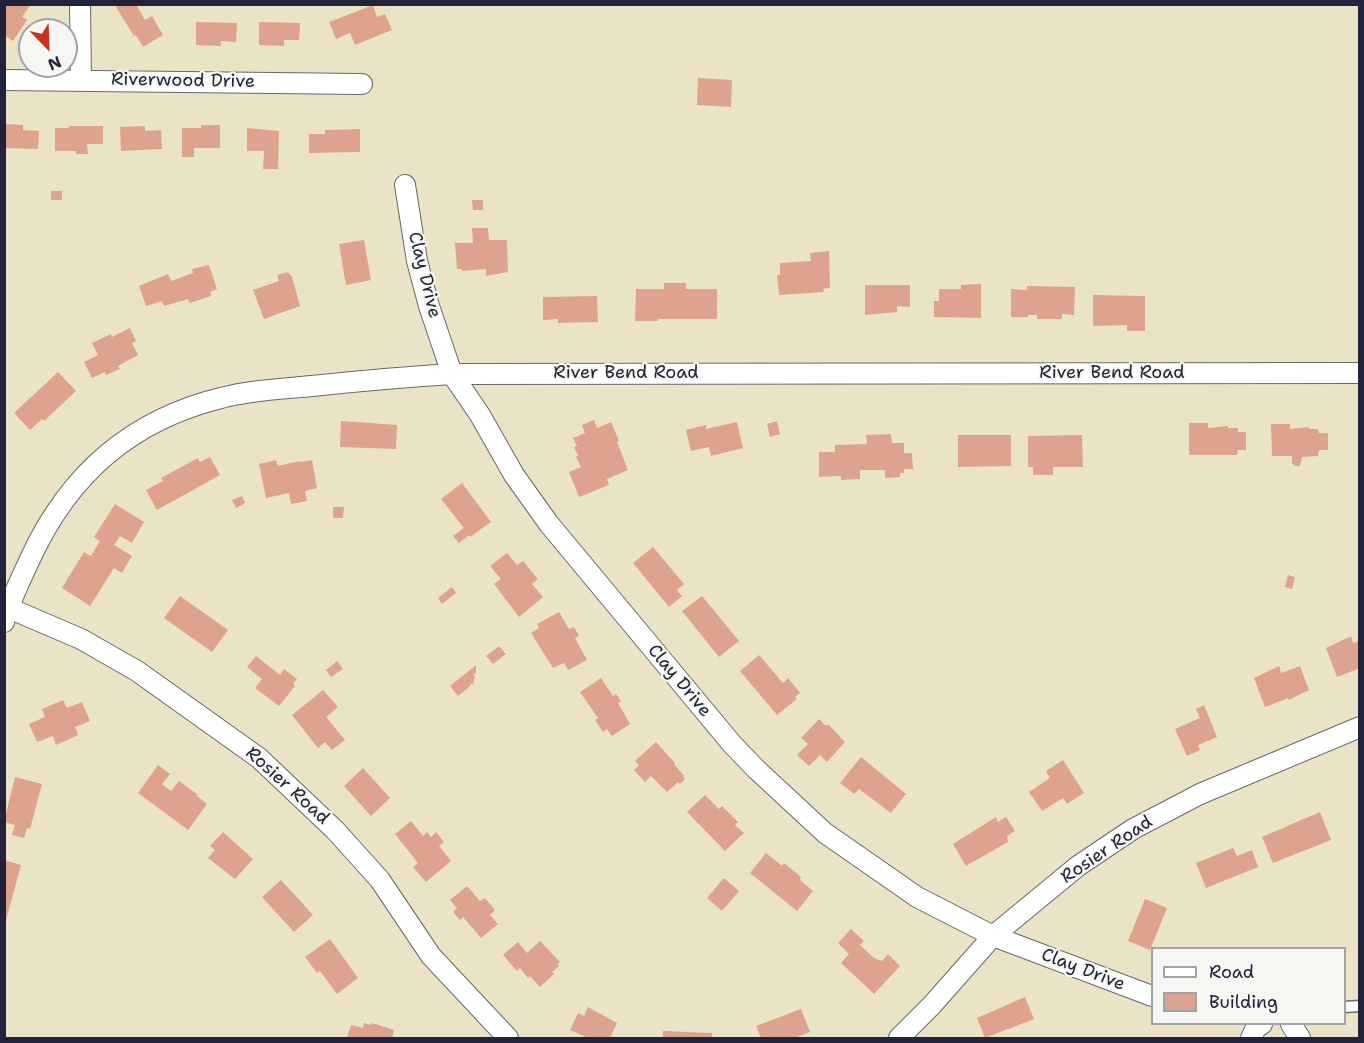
<!DOCTYPE html>
<html>
<head>
<meta charset="utf-8">
<style>
	body { margin:0 }
	#map { position:relative; width:1364px; height:1043px; overflow:hidden; background:#ebe3c6; font-family:"Shantell Sans",sans-serif }
	canvas { display:block }
	.frame { position:absolute; inset:0; border:6px solid #22223b; pointer-events:none }
	.legend { position:absolute; left:1151px; top:947px; width:195px; height:78px; box-sizing:border-box; background:#f6f6f2; border:2px solid #a1a1a9; margin:0; padding:8px 10px; list-style:none; font-size:18px; color:#22223b }
	.legend li { display:flex; align-items:center; gap:12px; height:30px }
	.legend b { width:30px; border:2px solid #a1a1a9 }
	.north { position:absolute; left:18px; top:18px; width:60px; height:60px; box-sizing:border-box; background:#f6f6f2; border:2px solid #a1a1a9; border-radius:50%; rotate:157deg; font-size:16px; font-weight:700; line-height:24px; text-align:center; color:#22223b }
	.north::after { content:''; display:block; margin:auto; width:21px; height:27px; background:#c8321e; clip-path:polygon(50% 0,100% 100%,50% 72%,0 100%) }
</style>
</head>
<body>
<div id="map">
<canvas width="1364" height="1043"></canvas>
<div class="frame"></div>
<ul class="legend">
<li><b style="height:8px;background:#fff"></b>Road</li>
<li><b style="height:16px;background:#dea38e"></b>Building</li>
</ul>
<div class="north">N</div>
</div>
<script>
const c = document.querySelector('canvas').getContext('2d');
c.lineJoin = 'round';
function fillPath(path, color) { c.fillStyle = color; c.fill(path, 'evenodd'); }
function strokePath(path, color, width, dash) { c.strokeStyle = color; c.lineWidth = width; c.lineCap = dash ? 'butt' : 'round'; c.setLineDash(dash || []); c.stroke(path); }
function drawText(font, color, halo, rows, align = 'center') {
  c.font = font + ' "Shantell Sans",sans-serif'; c.lineWidth = 4.5; c.setLineDash([]); c.textBaseline = 'middle'; c.strokeStyle = halo; c.fillStyle = color; for (const [text, x, y, turn = 0] of rows) {
    c.save(); c.translate(x, y); c.rotate((+turn || 0) * Math.PI / 180); c.textAlign = isNaN(turn) ? turn : align; if (halo) c.strokeText(text, 0, 0); c.fillText(text, 0, 0); c.restore();
  }
}
const building = new Path2D(`
	M8,4H31L22,17L27,20L13,41L4,35V10Z
	M121,4H136L145,20L152,16L163,35L143,47L136,35L134,36L116,7Z
	M373,5L377,17L385,14L392,30L355,45L350,33L336,39L329,22Z
	M196,22L237,23L236,42L221,41V46L196,45Z
	M259,22L300,23L299,40H284V46L259,45Z
	M698,78L732,80L731,107L697,105Z
	M4,124L23,125V130L39,131L38,149L4,148Z
	M201,125H220V148H194V157H182V128H201Z
	M69,126H103V144H87L88,154H76V151H55V128H69Z
	M145,126V131L161,130L162,149L121,151L120,127Z
	M247,128L279,131L278,169H263L264,151H247Z
	M360,129V152L309,153V134H325V130Z
	M51,191H62V200H51Z
	M472,200H483V210H473Z
	M472,228H488L489,240H507L508,272L486,276V269L462,271V269H457L455,243H473Z
	M364,240L371,280L346,285L339,244Z
	M829,251L830,288L823,289L824,292L779,295L777,275H780V263L811,261L810,253Z
	M209,265L217,289L210,292L211,296L190,303L188,299L164,306L162,301L146,306L139,286L168,274L171,281L193,273L192,269Z
	M288,272L292,277L300,306L264,319L253,290L279,281L277,275Z
	M664,283H686V289H717V319H658V321H635L636,289H664Z
	M981,284V318L934,317V301H939V289H961V285Z
	M865,285H910V307L897,306V312L865,315Z
	M1027,286L1075,287L1074,315L1062,314V319H1037V315H1028V317H1011V289L1027,290Z
	M1093,295L1145,296V331H1127V325L1093,326Z
	M597,296L598,322L558,323V319L543,320V297Z
	M130,328L136,341L132,343L138,355L118,366L120,369L106,375L105,372L92,378L84,362L98,355L92,343L111,334L112,337Z
	M58,372L76,391L44,421L42,419L30,430L14,413Z
	M594,420L597,428L611,422L619,441L617,442L628,470L607,479L609,485L579,497L569,472L581,467L576,457L578,456L574,447L577,446L573,438L585,433L582,425Z
	M341,421L397,425L396,449L340,447Z
	M777,421L780,434L770,437L767,424Z
	M737,422L743,448L711,456L709,447L691,451L686,430L706,425V429Z
	M1189,423H1208V428L1228,426V428H1238V432H1246V450H1238L1237,455H1189Z
	M1271,424H1290V429L1309,427V429H1318L1319,433H1328V450H1319L1318,456L1302,457L1300,466H1295L1292,463V456H1272Z
	M891,434L892,443H904V453H912L913,469H904V473H900V477L885,478V470H860V479L841,480V476L819,477V452H835V445L867,444L866,435Z
	M958,435H1011V466L958,467Z
	M1082,435L1083,467H1053V475H1033V467H1028V436Z
	M210,457L220,475L157,510L146,490L163,481L161,478L198,458L200,462Z
	M276,460L278,466L300,461L301,462L312,460L317,488L305,491L307,501L291,504L289,493L266,498L259,464Z
	M462,483L491,522L470,537L469,535L459,543L453,536L464,528L441,499Z
	M242,496L245,503L236,508L232,500Z
	M115,504L144,522L132,543L120,536L114,545L132,556L122,573L114,568L90,606L62,588L84,552L91,556L100,541L94,537Z
	M333,507H344L343,518H333Z
	M653,547L684,584L677,590L682,596L669,607L633,563Z
	M507,553L517,565L523,561L538,579L532,584L543,597L519,617L494,584L501,579L490,566Z
	M1288,575L1295,577L1292,589L1285,587Z
	M452,587L456,593L442,604L438,598Z
	M180,596L228,630L212,652L164,618Z
	M702,596L739,641L719,657L682,611Z
	M559,612L569,629L574,627L579,636L575,638L587,660L568,670L564,663L553,668L531,633L539,628L537,624Z
	M1351,636L1353,643L1360,641V668L1337,677L1326,648Z
	M499,646L506,654L493,664L486,656Z
	M759,655L783,683L788,678L800,693L795,697L797,699L777,715L740,671Z
	M256,656L280,675L284,669L297,679L293,684L295,686L279,706L255,688L262,679L247,667Z
	M337,661L343,669L331,677L326,670Z
	M476,665V673L473,675L475,676L473,684H471L469,687L458,696L450,686Z
	M1279,666L1281,673L1300,666L1309,690L1289,700L1288,698L1265,707L1254,678Z
	M601,678L613,696L616,694L621,701L618,703L630,724L612,736L607,729L603,732L595,720L598,718L580,692Z
	M323,690L338,707L326,717L345,740L332,750L325,742L318,748L292,715Z
	M63,700L67,708L82,702L90,721L75,727L78,735L56,745L53,736L37,742L29,724L45,717L42,709Z
	M1204,705L1217,737L1198,745L1200,750L1187,756L1175,729L1200,718L1196,709Z
	M819,719L826,726L828,724L845,742L827,762L820,755L809,766L797,755L808,744L801,738Z
	M656,742L675,763L674,764L684,776L683,777L685,779L680,784L678,782L667,792L651,776L645,782L634,770L639,765L635,761Z
	M861,757L906,794L891,813L859,789L854,794L840,783Z
	M1063,760L1084,793L1067,804L1063,798L1042,811L1029,792L1050,778L1046,771Z
	M158,765L170,774L162,784L171,791L179,781L198,795L197,796L207,804L188,830L138,793Z
	M363,768L390,798L371,816L344,786Z
	M15,777L42,784L30,829L27,828L24,838L12,835L15,825L4,822Z
	M705,795L719,809L722,806L738,822L735,825L744,833L725,851L687,812Z
	M1320,812L1331,840L1273,863L1262,837Z
	M996,817L998,822L1006,817L1015,831L1007,836L1008,842L966,866L953,844Z
	M411,821L423,836L427,832L431,837L436,832L444,842L439,846L451,861L426,882L413,867L418,863L395,834Z
	M223,832L253,859L235,879L208,858L215,850L210,846Z
	M1233,848L1237,856L1252,850L1258,867L1206,888L1196,863Z
	M766,853L782,866L784,863L801,877L800,880L813,891L797,911L750,873Z
	M4,860L21,865L5,924H4Z
	M724,878L739,891L722,911L707,898Z
	M281,880L313,915L294,932L262,897Z
	M467,886L480,901L485,898L495,910L490,915L498,924L481,938L463,917L460,920L453,912L457,908L450,900Z
	M1145,899L1167,908L1150,950L1128,941Z
	M851,929L864,941L860,945L874,958L882,961L888,954L900,966L874,994L841,963L849,954L838,943Z
	M330,939L358,978L337,994L320,971L317,973L305,957Z
	M540,941L560,962L558,964L559,966L552,972L554,974L540,987L530,976L528,978L520,968L517,971L503,955L518,942L527,953Z
	M1025,997L1034,1019L985,1038L977,1018Z
	M588,1007L617,1023L610,1038H588L570,1030L578,1013L584,1016Z
	M801,1009L810,1032L794,1038H761L756,1026Z
	M364,1023L371,1025L372,1023L394,1030L392,1038H347L351,1025L363,1028Z
	M663,1031L712,1033V1038H663Z`);
const lane = new Path2D(`
	M1344,1007L1360,1006`);
const street = new Path2D(`
	M80,4L81,79
	M4,80L362,84
	M405,185L417,261L429,306L452,374L480,415L514,475L549,524L732,744L756,769L825,833L917,897L993,936L1152,996
	M4,606L81,639L137,671L259,758L335,830L380,880L431,956L508,1038
	M4,622C10,600 21,579 30,559C69,474 131,420 221,398C250,390 282,389 312,386C359,381 405,377 452,374L1360,373
	M1291,1024L1300,1038
	M899,1038L932,1005L993,936L1078,866L1133,829L1200,794L1360,727
	M1251,1038L1256,1028L1262,1024`);
const streetNames = [
	["Riverwood Drive",183,81,1],
	["Clay Drive",424,275,76],
	["River Bend Road",626,373],
	["River Bend Road",1112,373],
	["Clay Drive",679,681,50],
	["Rosier Road",287,786,42],
	["Rosier Road",1107,850,-34],
	["Clay Drive",1083,970,21]
];
fillPath(building, '#dea38e');
strokePath(lane, '#68666c', 13);
strokePath(street, '#68666c', 22);
strokePath(lane, '#fff', 10);
strokePath(street, '#fff', 20);
drawText('18px', '#22223b', '#f6f6f2', streetNames);
</script>
</body>
</html>
